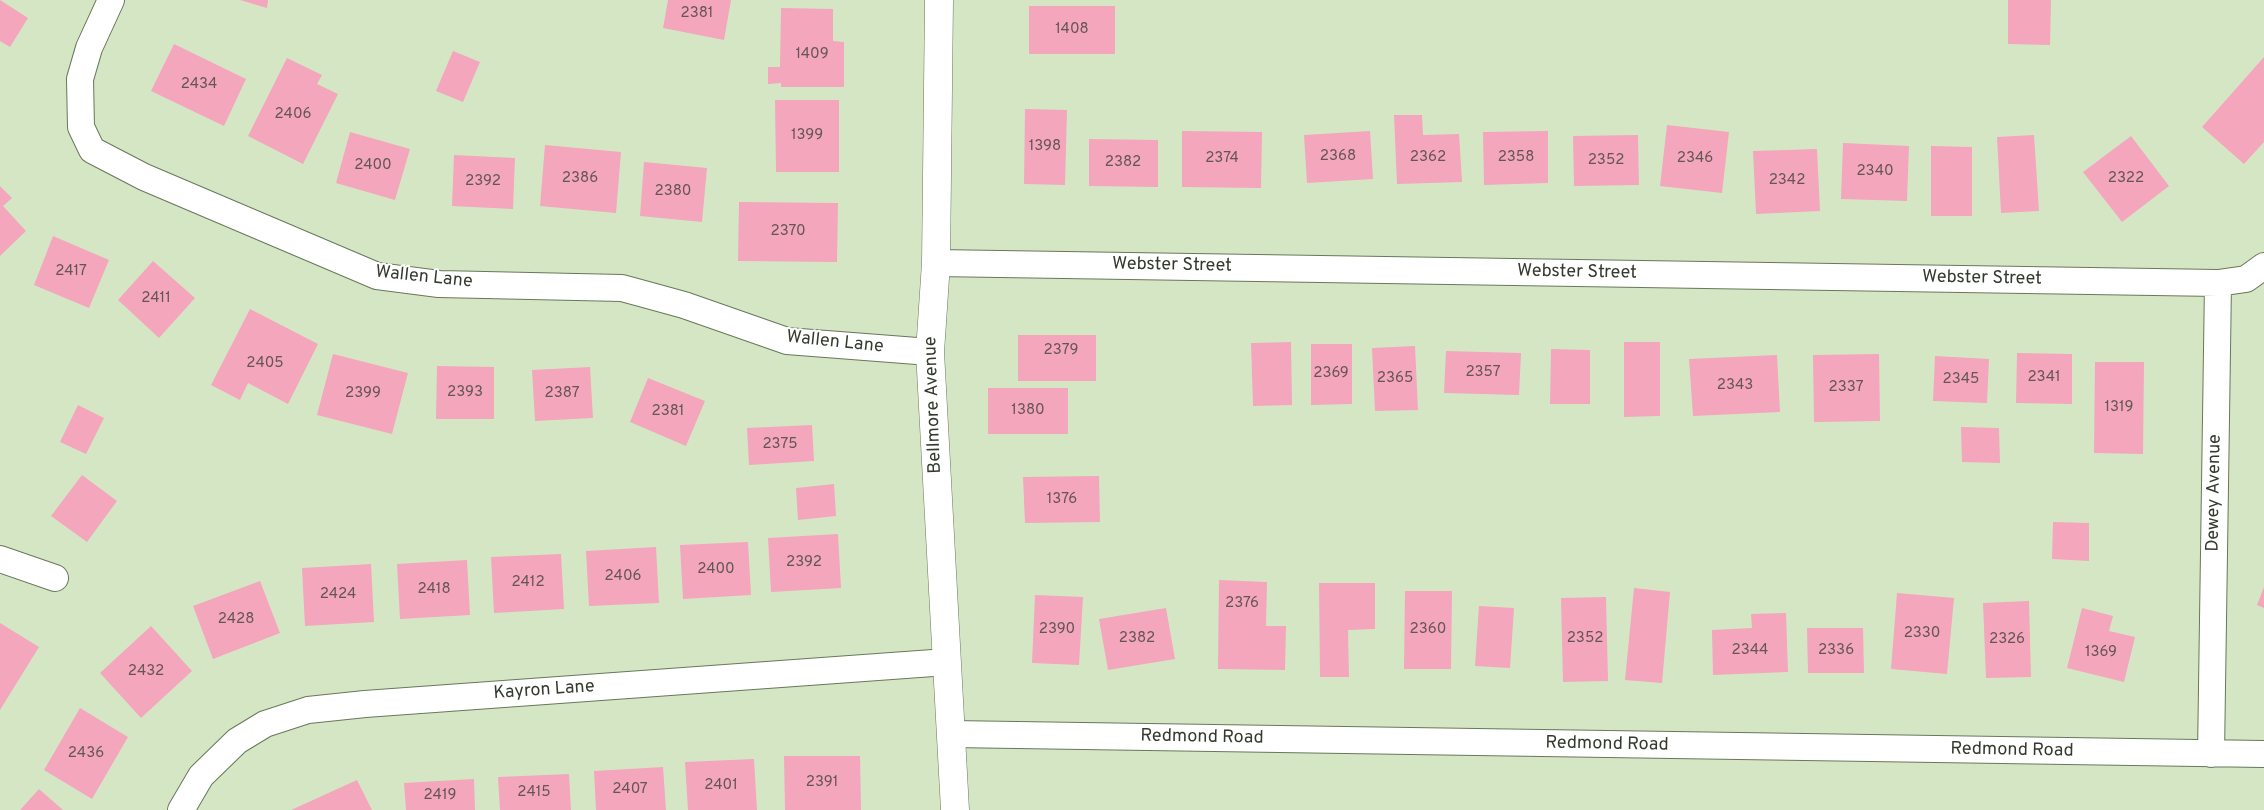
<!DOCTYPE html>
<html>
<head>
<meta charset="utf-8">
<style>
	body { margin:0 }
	canvas { display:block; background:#d5e6c5 }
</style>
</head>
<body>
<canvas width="2264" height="810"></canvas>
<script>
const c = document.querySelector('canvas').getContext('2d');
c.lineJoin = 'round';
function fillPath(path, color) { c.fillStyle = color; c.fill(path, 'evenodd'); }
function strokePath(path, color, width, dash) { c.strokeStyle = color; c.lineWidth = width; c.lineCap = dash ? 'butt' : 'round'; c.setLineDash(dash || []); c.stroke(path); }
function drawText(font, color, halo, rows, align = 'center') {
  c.font = font + ' Overpass,sans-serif'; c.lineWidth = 4; c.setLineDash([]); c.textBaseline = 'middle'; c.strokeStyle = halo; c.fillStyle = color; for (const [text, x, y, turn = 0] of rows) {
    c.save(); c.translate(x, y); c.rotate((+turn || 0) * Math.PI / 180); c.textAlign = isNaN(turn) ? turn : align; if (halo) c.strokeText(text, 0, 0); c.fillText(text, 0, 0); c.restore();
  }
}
const building = new Path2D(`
	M0,0L28,18L10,47L0,41Z
	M240,0H268L267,8Z
	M668,0H731L724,40L663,28Z
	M2008,0H2051L2050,45L2008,44Z
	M1029,6H1115V54H1029Z
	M781,8L833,9V41L844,42V87H781V83L768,84V67H780Z
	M174,44L246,79L224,126L151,91Z
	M453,51L480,62L463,102L436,91Z
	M2264,57V142L2244,164L2202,127Z
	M287,58L322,75L317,84L338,94L303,164L248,136Z
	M775,100H839V172H776Z
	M1025,109L1067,110L1065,185L1024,184Z
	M1394,115H1422L1423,135L1459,134L1462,182L1397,184Z
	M1667,125L1729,132L1722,193L1660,186Z
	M1182,131L1262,132L1261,188L1182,187Z
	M1370,131L1373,179L1307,183L1304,135Z
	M1548,131V183L1484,185L1483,132Z
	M350,132L410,149L395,200L336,183Z
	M1638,135L1639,185L1574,186L1573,136Z
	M2034,135L2039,211L2001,213L1997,137Z
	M2131,136L2169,186L2122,222L2083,172Z
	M1089,139L1158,140V187L1089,186Z
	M1843,143L1909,146L1907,201L1841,199Z
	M545,145L621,152L616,213L540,206Z
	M1931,146L1972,147V216H1931Z
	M1817,149L1820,211L1756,214L1753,151Z
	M454,155L515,158L513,209L452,206Z
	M644,162L707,168L702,222L640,216Z
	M0,186L12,198L3,206L26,231L0,256Z
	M739,202L838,203L837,262L738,261Z
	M53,236L109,260L89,308L34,285Z
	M153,261L195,298L159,338L118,300Z
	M250,309L318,344L288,404L248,383L240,400L211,385Z
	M1018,335H1096V381H1018Z
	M1291,342L1292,405L1253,406L1251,343Z
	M1624,342H1660V416L1624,417Z
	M1311,344H1352V404L1311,405Z
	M1415,346L1418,410L1375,411L1372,348Z
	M1551,349L1590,350V404H1550Z
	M1446,351L1521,353L1519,395L1444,393Z
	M2017,353L2072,354V404L2016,403Z
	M333,354L408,373L392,434L317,415Z
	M1879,354L1880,421L1814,422L1813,355Z
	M1777,355L1780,412L1693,416L1689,359Z
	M1935,356L1989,359L1987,403L1933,401Z
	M2095,362H2144L2143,454L2094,453Z
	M437,366L494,367V419H436Z
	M590,367L593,418L535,421L532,370Z
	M648,378L705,401L686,446L630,422Z
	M988,388H1068V434H988Z
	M78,405L104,418L86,454L60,442Z
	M812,425L814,461L749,465L747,428Z
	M1961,427L1999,428L2000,463L1962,462Z
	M82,475L117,501L87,542L51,516Z
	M1099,476L1100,522L1025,523L1023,477Z
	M834,484L836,516L798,520L796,488Z
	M2053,522L2089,523V561L2052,559Z
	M838,534L841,588L771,592L768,538Z
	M748,542L751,595L683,599L680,545Z
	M656,547L659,603L589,606L586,551Z
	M561,554L564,609L494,613L491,557Z
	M467,560L470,615L400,619L397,564Z
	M371,564L374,622L305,626L302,568Z
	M1219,580L1267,582L1266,626H1286L1285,670L1218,669Z
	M260,581L280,633L213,659L193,606Z
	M1319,583H1375V629L1348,630L1349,677H1320Z
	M2264,587V608L2257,605Z
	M1634,588L1670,592L1662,683L1625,680Z
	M1405,591H1452L1451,669H1404Z
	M1897,593L1954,598L1947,674L1891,669Z
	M1035,595L1083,597L1079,665L1032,663Z
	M1606,597L1608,681L1563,682L1561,598Z
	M2029,601L2031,677L1986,678L1983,603Z
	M1479,606L1514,608L1510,668L1475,666Z
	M1166,608L1175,659L1108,670L1099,619Z
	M2082,608L2113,616L2109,631L2135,637L2124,682L2067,668Z
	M1786,613L1788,672L1713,675L1712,630L1752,628L1751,614Z
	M0,623L39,647L0,710Z
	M151,626L192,671L141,718L100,673Z
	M1807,628H1863L1864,673H1808Z
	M80,708L128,737L92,799L44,770Z
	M784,756H860L861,810H785Z
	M754,759L757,810H688L685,762Z
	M663,767L666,810H596L594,771Z
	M569,774L571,810H500L498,777Z
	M474,779L475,810H406L404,783Z
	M357,780L372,810H291Z
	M39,789L63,810H20Z`);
const street = new Path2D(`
	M111,0L89,48L80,79L81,127L92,150L144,177L377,276L439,284L622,288L684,305L787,341L930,352
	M936,263L2218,283L2246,279L2264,266
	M0,559L55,578
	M951,734L2264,754
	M2211,754L2218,283
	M181,810L201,776L237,741L265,724L308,710L365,704L947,662`);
const secondary = new Path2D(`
	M939,0L936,263L930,352L955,810`);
const numberNames = [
	["2381",697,14],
	["1408",1072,30],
	["1409",812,55],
	["2434",199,85],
	["2406",293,115],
	["1399",807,136],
	["1398",1045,147],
	["2368",1338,157],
	["2362",1428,158],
	["2358",1516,158],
	["2374",1222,159],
	["2346",1695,159],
	["2352",1606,161],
	["2382",1123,163],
	["2400",373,166],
	["2340",1875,172],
	["2386",580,179],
	["2322",2126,179],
	["2342",1787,181],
	["2392",483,182],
	["2380",673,192],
	["2370",788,232],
	["2417",71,272],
	["2411",156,299],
	["2379",1061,351],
	["2405",265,364],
	["2357",1483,373],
	["2369",1331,374],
	["2341",2044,378],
	["2365",1395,379],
	["2345",1961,380],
	["2343",1735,386],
	["2337",1846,388],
	["2393",465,393],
	["2399",363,394],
	["2387",562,394],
	["1319",2119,408],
	["1380",1028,411],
	["2381",668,412],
	["2375",780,445],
	["1376",1062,500],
	["2392",804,563],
	["2400",716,570],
	["2406",623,577],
	["2412",528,583],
	["2418",434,590],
	["2424",338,595],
	["2376",1242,604],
	["2428",236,620],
	["2390",1057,630],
	["2360",1428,630],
	["2330",1922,634],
	["2382",1137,639],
	["2352",1585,639],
	["2326",2007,640],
	["2344",1750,651],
	["2336",1836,651],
	["1369",2101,653],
	["2432",146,672],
	["2436",86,754],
	["2391",822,783],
	["2401",721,786],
	["2407",630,790],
	["2415",534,793],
	["2419",440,796]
];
const streetNames = [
	["Webster Street",1172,266,1],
	["Webster Street",1577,273,1],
	["Wallen Lane",424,278,6],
	["Webster Street",1982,279,1],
	["Wallen Lane",835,343,6],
	["Bellmore Avenue",934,405,-92],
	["Dewey Avenue",2215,493,-89],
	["Kayron Lane",544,691,-4],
	["Redmond Road",1202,738,1],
	["Redmond Road",1607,745,1],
	["Redmond Road",2012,751,1]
];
fillPath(building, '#f4a6bd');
strokePath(street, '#68785a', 28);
strokePath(secondary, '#68785a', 29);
strokePath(street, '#fff', 26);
strokePath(secondary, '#fff', 28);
drawText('15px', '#645652', null, numberNames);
drawText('18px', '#343b2e', '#fff', streetNames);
</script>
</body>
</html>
